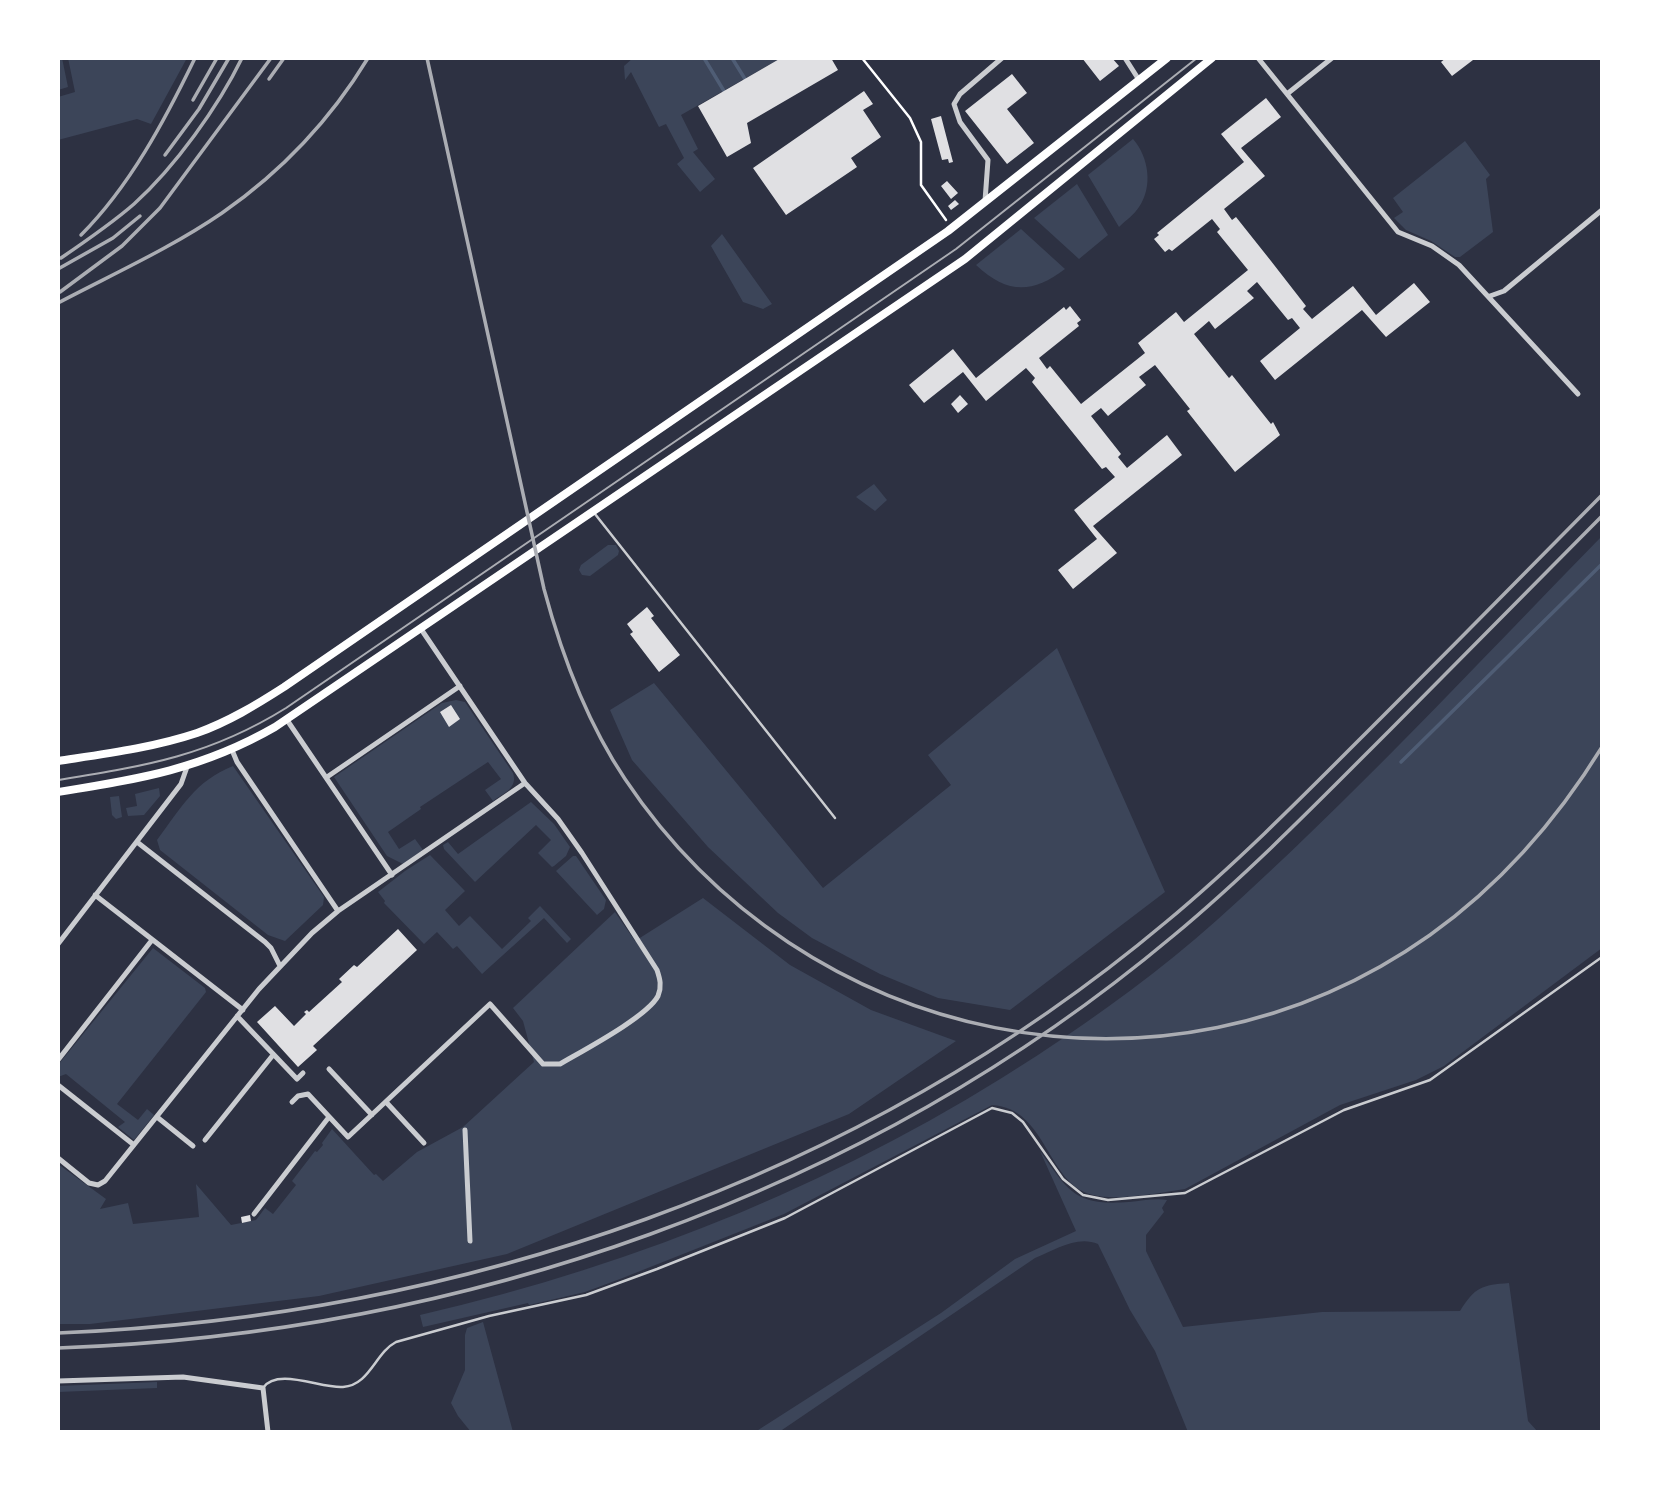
<!DOCTYPE html>
<html>
<head>
<meta charset="utf-8">
<style>
	body { margin:0 }
	#map { position:relative; width:1660px; height:1490px; overflow:hidden; background:#2d3142; font-family:Inter,sans-serif }
	canvas { display:block }
	.frame { position:absolute; inset:0; border:60px solid #fff; pointer-events:none }
</style>
</head>
<body>
<div id="map">
<canvas width="1660" height="1490"></canvas>
<div class="frame"></div>
</div>
<script>
const c = document.querySelector('canvas').getContext('2d');
c.lineJoin = 'round';
function fillPath(path, color) { c.fillStyle = color; c.fill(path, 'evenodd'); }
function strokePath(path, color, width, dash) { c.strokeStyle = color; c.lineWidth = width; c.lineCap = dash ? 'butt' : 'round'; c.setLineDash(dash || []); c.stroke(path); }
const green = new Path2D(`
	M58,58H62L68,87L58,90Z
	M68,58H187L151,124L137,119L58,140V97L75,92Z
	M633,58H781L681,115L698,149L693,152L715,179L700,192L677,164L684,158L666,124L659,127L631,72L625,80L624,66Z
	M1133,139C1149,157 1153,187 1139,207C1134,215 1126,220 1119,227L1088,175Z
	M1465,141L1490,175L1486,179L1493,232L1460,257H1455L1431,241L1406,230L1394,218L1403,212L1393,198Z
	M1077,184L1108,235L1079,259L1034,218Z
	M1021,229L1065,269C1031,295 1006,293 976,265Z
	M722,234L772,304L763,309L743,302L711,246Z
	M874,484L887,500L875,511L856,497Z
	M1602,536V948L1444,1066L1416,1080L1340,1105L1185,1189C1158,1193 1118,1201 1093,1195C1047,1185 1047,1108 992,1105L784,1214L620,1279L585,1292L529,1305L528,1303L423,1327L420,1315C641,1264 848,1179 1038,1055C1100,1014 1161,970 1217,920C1352,799 1476,665 1602,536Z
	M608,545H616L619,551L618,555L590,576L582,575L579,570L581,565Z
	M1057,648L1165,892L1010,1010L938,998L880,974L812,938L778,913L708,847L632,760L610,710L654,683L823,888L951,785L928,755Z
	M456,700L465,702L513,773C518,788 504,793 493,801L485,790L501,779L488,762L420,807L421,809L388,832L399,849L415,839L423,850L403,864L387,856L334,777L442,703Z
	M233,766L324,897L323,905L285,941L268,935L160,850L157,840C181,808 195,781 233,766Z
	M159,788L160,796L144,815L128,816L126,808L137,806L135,794Z
	M119,796L122,817L116,819L112,815L110,797Z
	M531,802L554,824L570,847L566,856L554,866L552,867L538,853L551,840L536,825L475,882L444,849L443,845L448,842L458,854Z
	M430,855L465,891L445,910L459,926L470,916L502,949L531,921L528,918L540,906L571,939L567,943L544,918L482,974L457,946L453,949L437,932L424,944L384,903L385,901L378,892L405,871Z
	M573,856H576L606,900L604,909L597,915L556,871Z
	M703,898L790,965L871,1010L956,1041L849,1114L507,1254L319,1296L90,1324H58V1164L106,1199L100,1209L128,1203L133,1224L199,1217L196,1184L231,1225L256,1220L265,1208L273,1214L296,1185L292,1181L315,1151L317,1152L323,1145L322,1143L332,1129L374,1175L376,1174L383,1181L417,1152L463,1127L534,1062L523,1021L513,1008L615,912L635,941Z
	M153,948L205,988L206,992L117,1104L138,1120L147,1109L154,1115L134,1140L118,1127L125,1122L66,1074L58,1077V1065Z
	M1040,1151C1069,1192 1075,1206 1129,1202C1141,1201 1155,1198 1167,1200L1162,1208L1164,1212L1146,1235V1251L1183,1327L1322,1312L1460,1311C1475,1287 1482,1285 1509,1283L1528,1421L1538,1432H1188L1155,1351L1130,1310L1098,1244C1077,1235 1055,1250 1035,1258L779,1432H755L941,1313L1015,1259L1076,1231Z
	M483,1322L513,1432H471L458,1416L451,1403L465,1370V1335L467,1328Z
	M157,1382V1388L58,1392V1386Z`);
const stream = new Path2D(`
	M704,58L724,91
	M732,58L745,79
	M1401,762L1602,564`);
const building = new Path2D(`
	M781,58H831L838,70L747,123L751,143L727,157L698,106Z
	M1082,58H1112L1119,66L1100,81Z
	M1446,58H1471L1473,60L1452,76L1441,62Z
	M1012,74L1027,93L1007,109L1034,143L1007,164L965,111Z
	M864,91L873,104L863,110L881,137L851,158L857,167L786,215L753,168Z
	M1266,98L1281,117L1241,148L1265,176L1224,209L1232,220L1236,217L1271,261L1306,306L1303,309L1312,319L1353,286L1376,315L1414,283L1430,302L1386,337L1362,310L1275,380L1260,361L1300,328L1292,318L1288,320L1257,282L1247,291L1254,298L1215,329L1209,321L1194,334L1229,378L1232,375L1271,424L1273,422L1280,435L1235,472L1187,411L1190,409L1155,365L1139,377L1146,385L1108,416L1101,408L1091,416L1121,454L1118,457L1127,468L1167,435L1182,455L1093,526L1117,553L1073,589L1058,570L1097,539L1074,510L1115,477L1106,467L1102,469L1032,382L1035,378L1026,368L986,401L963,372L924,403L909,385L953,349L976,378L1064,307L1066,310L1070,306L1081,320L1077,323L1079,326L1039,358L1047,369L1050,366L1081,404L1145,353L1138,343L1176,312L1184,322L1248,270L1217,232L1220,229L1212,219L1172,251L1169,249L1165,252L1154,239L1159,235L1157,233L1244,162L1221,134Z
	M941,116L953,162L949,163L948,159L942,160L931,119Z
	M947,181L958,193L951,199L941,186Z
	M955,200L959,204L951,210L948,206Z
	M960,395L968,404L958,413L951,404Z
	M647,607L654,616L651,618L680,655L659,672L630,634L633,632L627,624Z
	M451,705L460,719L449,727L440,712Z
	M398,929L417,950L313,1046L317,1050L298,1067L257,1022L275,1006L294,1026L306,1014L304,1012L307,1010L309,1012L342,982L339,979L354,965L357,967Z
	M250,1215L251,1221L242,1223L241,1217Z`);
const path = new Path2D(`
	M862,58L910,118L921,142V185L946,220`);
const service = new Path2D(`
	M595,514L835,818
	M263,1388C277,1367 322,1389 343,1387C370,1385 375,1353 396,1342L489,1316L586,1295L657,1269L785,1218L992,1108L1012,1113L1023,1122L1063,1179L1083,1195L1108,1200L1185,1193L1344,1110L1430,1080L1602,957`);
const minor = new Path2D(`
	M1125,58L1139,80
	M1258,58L1398,232L1432,246L1459,265L1578,394
	M1287,94L1332,58
	M985,201L988,160L960,122L954,104L960,94L1002,58
	M1490,296L1504,291L1602,210
	M287,720L392,875
	M232,750L237,762L338,911
	M327,777L460,686
	M137,842L265,942L271,948L280,966
	M95,895L243,1010
	M58,944L181,784L187,767
	M237,1016L297,1079L303,1073
	M58,1060L152,940
	M329,1069L372,1115
	M58,1085L134,1145
	M292,1102L298,1096L308,1094L348,1137L490,1004L543,1064H560C582,1051 647,1017 658,996C662,986 660,979 657,970L582,853L558,819L525,783L421,629
	M386,1102L424,1143
	M157,1117L193,1146
	M465,1130L470,1241
	M205,1140L273,1055
	M58,1158L89,1183L98,1185L105,1181L259,989L312,933L338,911L525,783
	M254,1214L329,1117
	M58,1381L183,1377L263,1388L268,1432`);
const secondary = new Path2D(`
	M58,761C104,754 152,748 197,733C228,722 256,705 284,687L948,231L1167,58
	M58,792C139,779 202,769 275,727L965,259L1212,58`);
const tram = new Path2D(`
	M58,780C145,766 209,756 286,708L956,249L1197,58`);
const rail = new Path2D(`
	M427,58L544,589C562,656 586,721 625,779C803,1046 1165,1123 1430,935C1500,885 1557,820 1602,747
	M269,79L284,58
	M193,100L217,58
	M165,155L199,109L229,58
	M81,235C130,186 165,120 195,58
	M61,258C86,241 111,224 134,204C175,167 218,107 242,58
	M58,269L113,238L140,216
	M60,292L122,246L160,208L271,58
	M58,303C113,274 171,248 222,213C281,172 331,119 368,58
	M58,1333C459,1317 856,1182 1166,922C1243,858 1313,786 1384,715C1457,642 1530,568 1602,495
	M58,1348C460,1334 863,1196 1173,936C1250,872 1320,800 1391,729C1461,658 1532,587 1602,516`);
fillPath(green, '#3c4559');
strokePath(stream, '#4f5d75', 3.5);
fillPath(building, '#e0e0e3');
strokePath(path, '#fff', 2.5);
strokePath(service, '#caccd0', 2.5);
strokePath(minor, '#caccd0', 5);
strokePath(secondary, '#fff', 8);
strokePath(tram, '#abadb3', 2);
strokePath(rail, '#abadb3', 3.5);
</script>
</body>
</html>
